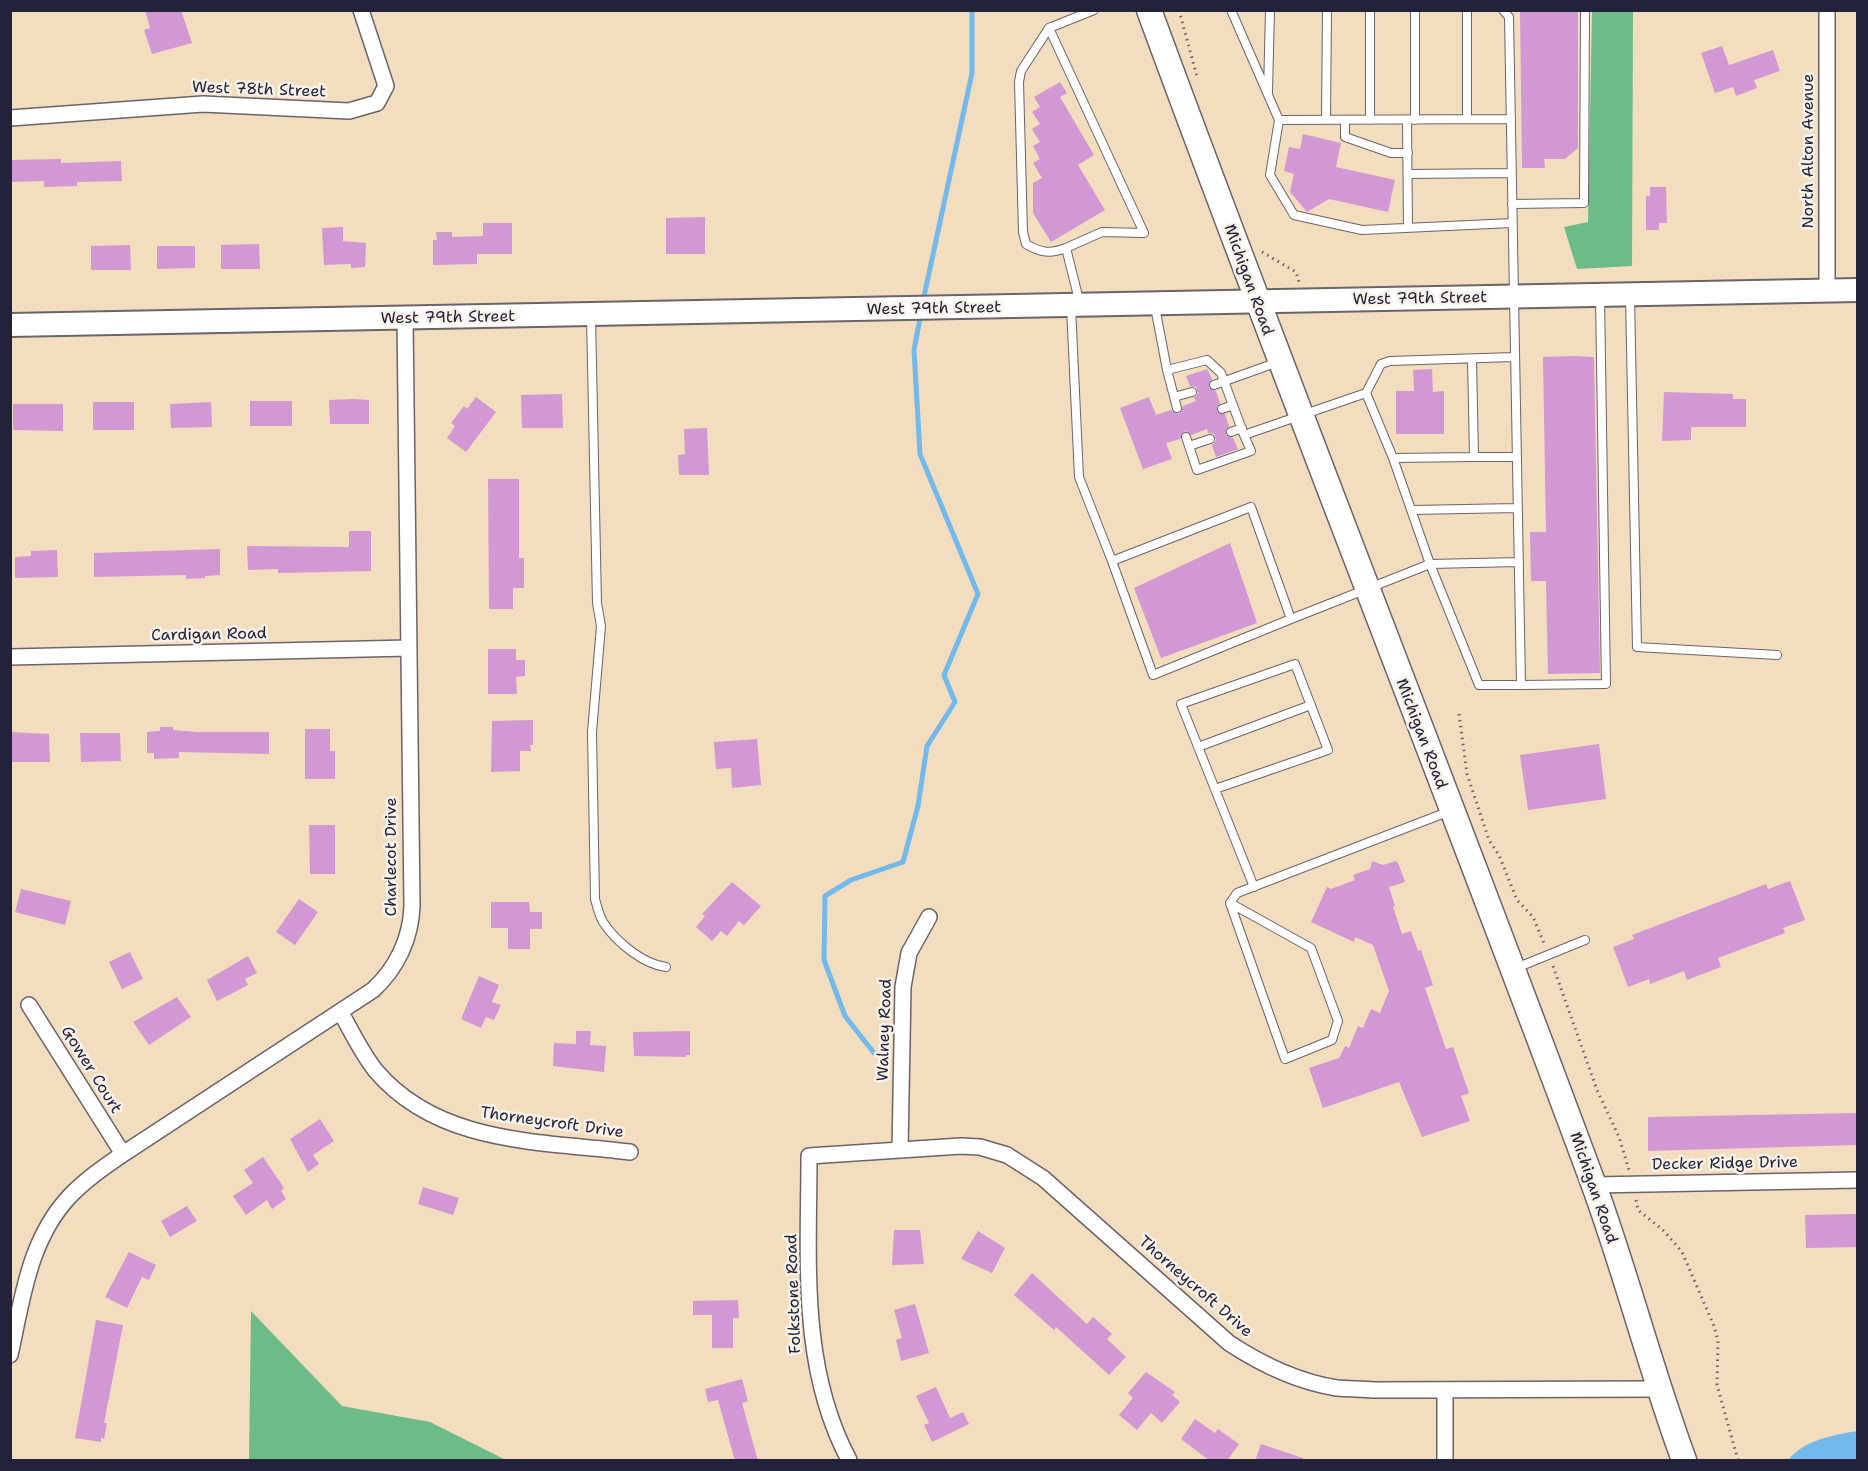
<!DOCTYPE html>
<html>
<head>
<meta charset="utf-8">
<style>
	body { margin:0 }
	#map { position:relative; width:1868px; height:1471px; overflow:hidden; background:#f3ddbf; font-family:"Shantell Sans",sans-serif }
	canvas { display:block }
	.frame { position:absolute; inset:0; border:12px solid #22223b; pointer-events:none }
</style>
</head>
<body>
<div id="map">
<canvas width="1868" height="1471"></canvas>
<div class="frame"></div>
</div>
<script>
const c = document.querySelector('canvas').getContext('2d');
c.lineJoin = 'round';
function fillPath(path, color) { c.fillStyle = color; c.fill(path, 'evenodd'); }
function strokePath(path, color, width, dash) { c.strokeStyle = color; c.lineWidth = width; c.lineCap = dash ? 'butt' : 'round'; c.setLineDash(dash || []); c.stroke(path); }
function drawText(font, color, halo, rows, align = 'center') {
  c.font = font + ' "Shantell Sans",sans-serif'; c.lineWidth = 5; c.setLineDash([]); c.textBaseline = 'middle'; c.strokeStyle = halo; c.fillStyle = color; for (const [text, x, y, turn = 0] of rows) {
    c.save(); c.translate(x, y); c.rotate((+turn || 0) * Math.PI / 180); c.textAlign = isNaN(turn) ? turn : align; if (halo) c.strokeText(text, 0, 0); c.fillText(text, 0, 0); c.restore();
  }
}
const forest = new Path2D(`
	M1592,11H1633L1632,266L1577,269L1564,227L1588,222Z
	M251,1311L342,1406L430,1422L506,1460H249Z`);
const water = new Path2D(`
	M1857,1431V1460H1788C1804,1440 1833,1435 1857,1431Z`);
const stream = new Path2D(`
	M923,301L972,73V10
	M874,1053L845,1016L824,960L825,896L851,880L903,862L918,806L927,746L955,702L944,675L978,594L920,454L914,350L921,313`);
const building = new Path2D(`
	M145,10H181L192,43L152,54L144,30L150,28Z
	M1520,10H1578V148L1565,159H1544L1545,168H1522Z
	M1722,46L1729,65L1773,50L1780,71L1754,80L1757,88L1736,96L1733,87L1715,93L1701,53Z
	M1060,82L1067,93L1060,97L1094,155L1078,165L1105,210L1051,242L1033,213V183L1042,178L1033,163L1040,159L1033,146L1040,142L1032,129L1040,124L1032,112L1040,107L1034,97Z
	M1303,134L1341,143L1336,167L1395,180L1388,212L1329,199L1307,212L1290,192L1294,174L1284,171L1289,147L1300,149Z
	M61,159V163L121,161L122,181L77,182V186L44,187V181L10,182V160Z
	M1650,187H1666L1667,223H1659V230H1646V196H1650Z
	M705,217V254H666V218Z
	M483,223H512V254H477V264L433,265V240H437L436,232H452V237L483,236Z
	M343,227V241L366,243L365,267L351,268V264L324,265L322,228Z
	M259,244L260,269H221V245Z
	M130,245L131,270H91V246Z
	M157,246H195V268L157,269Z
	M1572,356L1594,357L1600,673L1548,674L1546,581H1531L1530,532H1546L1543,357Z
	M1207,369L1212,379L1209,388L1216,391L1220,403L1217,412L1225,414L1229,426L1226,435L1233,438L1238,449L1216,457L1212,445L1216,440L1214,434L1208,433L1207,429L1191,435L1185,431L1180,439L1166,443L1172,459L1143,469L1120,408L1149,397L1156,415L1171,410L1179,414L1183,406L1196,401L1194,398L1198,393L1196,387L1190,386L1186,376Z
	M1432,369L1433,392L1444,391V434H1396V391H1414L1413,370Z
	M1664,392L1733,394V399H1746V427H1691V440L1662,441Z
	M562,394L563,428H522L521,395Z
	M476,397L496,412L466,452L447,438L455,426L451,423L464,406L467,409Z
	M354,399L369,400V424H330L329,400Z
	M250,401H292V426H250Z
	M93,402H134V430H93Z
	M211,402L212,427L171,428L170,404Z
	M13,404H63V431L13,430Z
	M707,428L709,475H679L678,455L685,454L684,429Z
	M488,479H519V558H524V588H513V609H489Z
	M349,531H371V571L278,573V569L248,570L247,546L349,547Z
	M1230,543L1257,623L1161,658L1134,588Z
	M220,549V575L205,576V578L186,579V575L94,577V553Z
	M57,550L58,577L15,578V557L31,556V551Z
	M488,649H516V660H525V676L516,677L517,694H488Z
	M533,720V745H530L531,751H520V771L491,772L492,721Z
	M160,727H173V730L196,732H269V754L179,752V758L154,759V753H147V732L160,731Z
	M305,729H330V751H335V779H305Z
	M10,732L49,734L50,762H10Z
	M80,733H120L121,761L81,762Z
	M757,739L761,785L732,788L731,768L716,769L714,742Z
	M1599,744L1606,799L1528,810L1520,755Z
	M309,825H335V874H310Z
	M1372,861L1383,865L1396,861L1399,865L1405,882L1389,887L1395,906L1393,907L1402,934L1411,931L1418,951L1421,950L1433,985L1425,988L1446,1049L1453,1047L1469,1093L1461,1096L1470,1121L1422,1137L1399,1082L1323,1108L1309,1068L1339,1058L1345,1046L1349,1048L1358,1026L1363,1028L1371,1009L1380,1013L1389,991L1373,945L1355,937L1354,942L1311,922L1327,887L1331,889L1355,880L1353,875L1370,869Z
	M1790,881L1805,920L1783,928L1785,933L1718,958L1721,967L1687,980L1684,971L1650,984L1649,979L1628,987L1613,947L1634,939L1632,935L1766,884L1768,889Z
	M732,882L761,906L744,925L739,921L727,936L721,931L712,941L696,927L705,916L702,914Z
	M21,889L71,901L65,925L15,912Z
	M299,899L318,912L295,945L276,932Z
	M491,902H529L530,912H542V929H530V949H508V928H491Z
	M130,952L143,979L122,989L109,962Z
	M248,956L257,973L245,979L248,985L217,1001L207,980Z
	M479,976L499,985L492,1002L501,1005L494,1020L486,1017L481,1028L461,1019Z
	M177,997L191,1017L149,1045L133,1022Z
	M576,1031H591L590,1045L606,1046L604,1072L553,1066L554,1043L576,1044Z
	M690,1031V1055H686V1057L634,1056L633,1032Z
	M1857,1113V1145L1648,1151V1117Z
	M320,1119L334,1141L313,1155L319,1164L308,1172L290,1139Z
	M263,1157L284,1188L281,1191L286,1199L272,1209L267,1200L246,1215L233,1196L253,1183L244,1170Z
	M423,1187L459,1198L453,1215L418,1204Z
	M187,1206L197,1221L170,1237L161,1221Z
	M1857,1214V1247L1806,1248L1805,1215Z
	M894,1230H920L924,1264L892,1265Z
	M978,1231L1005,1248L992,1273L961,1259Z
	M129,1252L156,1265L149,1280L142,1277L127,1308L105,1297Z
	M1032,1273L1087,1324L1093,1317L1112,1334L1107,1339L1126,1357L1109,1375L1056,1327L1054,1330L1014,1295Z
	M738,1300L739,1318H733V1348H712V1315H693V1301Z
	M915,1304L929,1353L901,1361L896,1340L902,1338L894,1310Z
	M96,1320L123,1325L104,1423H107L104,1439L101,1438V1442L75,1438Z
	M1146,1372L1175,1392L1172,1395L1180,1402L1162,1423L1151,1413L1137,1430L1119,1415L1133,1398L1128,1393Z
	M742,1379L748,1401L742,1403L758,1461H735L718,1400L708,1402L705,1389Z
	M936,1387L950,1418L963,1412L969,1424L932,1442L924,1425L929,1423L916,1396Z
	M1195,1419L1215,1433L1218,1429L1239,1444L1227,1461H1210L1181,1439Z
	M1261,1444L1303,1458V1461H1255Z`);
const path = new Path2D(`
	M1179,10L1197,77
	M1262,252L1296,272L1299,282
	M1459,714L1467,774L1489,840L1499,855L1517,900L1533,917L1544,943
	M1553,966L1597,1090L1619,1137L1629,1170
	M1636,1200L1638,1210L1664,1231L1682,1252L1714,1326L1718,1341L1717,1385L1738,1460`);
const lane = new Path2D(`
	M1231,10L1279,120L1270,175L1294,215L1362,230L1512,223
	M1049,28L1021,71L1019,82L1023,232L1026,244C1041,253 1050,254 1066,248
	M1268,92L1270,10
	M1467,119V10
	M1279,120L1511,119
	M1326,120L1327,10
	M1345,120V137L1391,153H1408
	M1370,120V10
	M1407,120L1408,228
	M1415,120V10
	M1408,174L1511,173
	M1512,204L1584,203L1585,10
	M1630,296L1637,647L1777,655
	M1080,304L1066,248L1102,232L1144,233L1049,28L1094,10
	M1071,307L1079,477L1112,561L1251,507L1291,619L1430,564L1479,685H1521L1509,17L1503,10
	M1155,307L1167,370L1207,360L1221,373L1244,435L1366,393
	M591,316L597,603L601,626L592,732L595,899C597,906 599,915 603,922C616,942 643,964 666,967
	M1472,359L1474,457L1393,458L1430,564L1519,562
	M1167,370L1177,408
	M1214,385L1278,362
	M1174,397L1192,392
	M1222,409L1233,405
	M1231,432L1242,428
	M1186,437L1197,470L1251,451L1244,435
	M1189,446L1210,439
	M1474,457H1516
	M1393,458L1366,393L1381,364L1390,361L1514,357
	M1412,510L1517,508
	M1112,561L1153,675L1291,619
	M1521,685L1606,684L1600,296
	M1198,747L1311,705
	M1215,789L1328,750L1295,664L1181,704L1254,887
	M1230,903L1311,948L1338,1021L1332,1040L1285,1059L1230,903L1237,893L1450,811
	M1516,968L1585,940`);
const street = new Path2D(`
	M1827,10V291
	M10,118L203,104L349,111L377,103L386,86L361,10
	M10,657L409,648
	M29,1005L123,1154
	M341,1013C352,1032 362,1054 376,1071C439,1145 541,1141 630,1152
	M900,1150L903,987L909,953L929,917
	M1594,1185L1858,1180
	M10,1355C22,1300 29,1240 69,1197C85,1180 104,1167 123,1154L373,990C397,968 411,938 412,906L405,318
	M1445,1390V1460
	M849,1460C799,1366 809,1259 809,1156L961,1146L980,1147L1007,1155L1043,1178L1229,1343C1261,1364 1298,1382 1337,1388C1349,1389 1362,1389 1374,1390L1658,1389`);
const secondary = new Path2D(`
	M10,325L1858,290`);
const primary = new Path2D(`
	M1149,10C1293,402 1447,789 1592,1180C1626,1272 1650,1368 1684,1460`);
const streetNames = [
	["West 78th Street",259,90,2],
	["North Alton Avenue",1809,151,-90],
	["Michigan Road",1248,280,70],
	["West 79th Street",1420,299,-1],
	["West 79th Street",934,309,-1],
	["West 79th Street",448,318,-1],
	["Cardigan Road",209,635,-1],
	["Michigan Road",1421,734,69],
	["Charlecot Drive",392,857,-90],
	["Walney Road",885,1030,-88],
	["Gower Court",91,1070,58],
	["Thorneycroft Drive",552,1123,8],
	["Decker Ridge Drive",1725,1164,-1],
	["Michigan Road",1593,1188,71],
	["Thorneycroft Drive",1195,1287,41],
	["Folkstone Road",794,1294,-92]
];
fillPath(forest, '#6dbc87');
fillPath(water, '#74b9eb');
strokePath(stream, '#74b9eb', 5);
fillPath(building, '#d198d3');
strokePath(lane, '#6b6369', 10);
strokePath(street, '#6b6369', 18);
strokePath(secondary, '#6b6369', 26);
strokePath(primary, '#6b6369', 27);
strokePath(path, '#6b6369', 3, [1.5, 4.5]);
strokePath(lane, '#fff', 8);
strokePath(street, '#fff', 15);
strokePath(secondary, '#fff', 22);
strokePath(primary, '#fff', 24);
drawText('16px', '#22223b', '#f7f3e8', streetNames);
</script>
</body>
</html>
